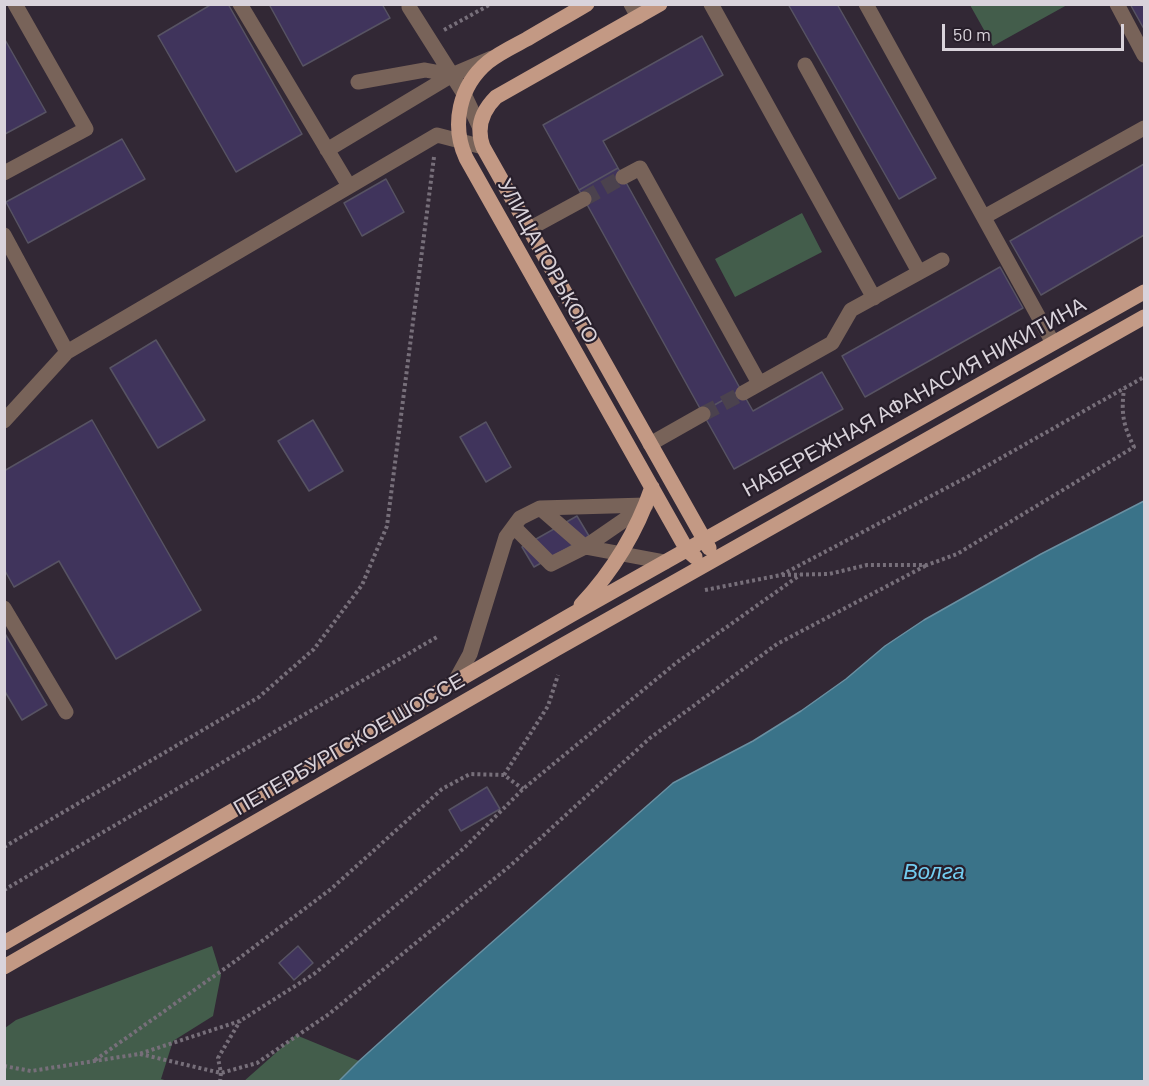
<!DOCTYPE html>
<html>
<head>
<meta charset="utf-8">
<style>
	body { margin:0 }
	#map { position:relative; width:1149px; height:1086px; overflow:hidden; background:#322835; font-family:Barlow,sans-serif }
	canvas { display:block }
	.frame { position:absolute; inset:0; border:6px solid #d9d3db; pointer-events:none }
	.scale { position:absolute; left:942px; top:24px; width:182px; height:27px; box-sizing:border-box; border:3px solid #d9d3db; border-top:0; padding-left:8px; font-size:18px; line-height:21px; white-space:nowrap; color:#d9d3db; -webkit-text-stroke:4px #281f2b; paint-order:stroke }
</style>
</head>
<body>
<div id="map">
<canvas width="1149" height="1086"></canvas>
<div class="frame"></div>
<div class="scale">50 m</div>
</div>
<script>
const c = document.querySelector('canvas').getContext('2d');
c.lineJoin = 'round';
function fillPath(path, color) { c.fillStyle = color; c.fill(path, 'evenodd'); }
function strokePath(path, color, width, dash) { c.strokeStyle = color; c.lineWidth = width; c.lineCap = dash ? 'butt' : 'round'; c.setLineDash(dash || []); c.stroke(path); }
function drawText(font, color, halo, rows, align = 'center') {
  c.font = font + ' Barlow,sans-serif'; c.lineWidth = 4.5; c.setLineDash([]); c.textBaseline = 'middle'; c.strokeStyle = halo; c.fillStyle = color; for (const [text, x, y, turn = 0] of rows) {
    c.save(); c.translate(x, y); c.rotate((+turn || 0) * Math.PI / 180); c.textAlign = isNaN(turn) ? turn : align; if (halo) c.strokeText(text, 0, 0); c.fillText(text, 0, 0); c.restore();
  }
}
const green = new Path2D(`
	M970,5H1067L993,46Z
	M802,213L822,252L735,297L715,259Z
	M212,946L221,975L213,1016L173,1041L161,1079L168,1081H5V1028L16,1020Z
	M296,1035L359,1061L339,1081L243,1082Z`);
const water = new Path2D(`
	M1144,501V1081H339L359,1061L440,988L673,783L753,741L801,711L846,679L885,646L924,620L1041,554Z`);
const building = new Path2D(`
	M212,4H228L302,134L236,172L158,36Z
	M272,4H382L390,18L303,66L270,6Z
	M788,4H837L936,178L899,199Z
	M1130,4H1144V29Z
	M702,36L723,75L603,141L618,168L579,190L543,125Z
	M4,38L46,112L5,134L4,133Z
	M122,139L145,179L28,243L6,202Z
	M1144,164V235L1041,295L1010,241Z
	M618,168L741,390L702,412L579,190Z
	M386,179L404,212L362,236L344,203Z
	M1000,267L1023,308L865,397L842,356Z
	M156,340L205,420L158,448L110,368Z
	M822,372L843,409L734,469L702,412L741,390L753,411Z
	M92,420L201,610L116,659L59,561L14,587L4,569V471Z
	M313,420L343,471L309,491L278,441Z
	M486,422L511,467L486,482L460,437Z
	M577,516L589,536L534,567L522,547Z
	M4,632L47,705L22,720L4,690Z
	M487,787L500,809L461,831L449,810Z
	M298,946L313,963L294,980L279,963Z`);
const minorTunnel = new Path2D(`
	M584,199L623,177
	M703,414L743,393`);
const path = new Path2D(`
	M444,30L491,4
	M782,575L829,574L867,565H927L957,554L1134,447C1123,425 1121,413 1124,389
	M705,590L781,575L969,476L1144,377
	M504,775L548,706L558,675
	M4,847L259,697L314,649L362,585L387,526L434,157
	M4,890L437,637
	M140,1054L221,1073L257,1063L329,1014L511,865L650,738L777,644L927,565
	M95,1060L234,962L331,889L442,789L470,774L504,775L523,789
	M4,1066L31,1071L139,1054L240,1021L314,974L463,849L523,789L676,663L800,575
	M220,1082L221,1073L218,1058L240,1021`);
const minor = new Path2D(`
	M240,4L349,186
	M631,4L638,17
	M711,4L874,298
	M866,4L1053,343
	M1117,4L1144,55
	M409,7L464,94L480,128
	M805,65L919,272
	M358,82L425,70L452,75
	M327,150L452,75L492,58
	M4,173L86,129L15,4
	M623,177L640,168L759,383
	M984,217L1144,128
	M529,229L584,199
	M4,235L67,352L437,135L483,147
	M743,393L832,343L851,310L942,260
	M4,421L67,352
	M650,444L703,414
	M540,508L585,547L665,562
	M514,527L551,564L585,547L646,505
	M4,608L66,712
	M454,683L470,654L506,537L520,518L540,508L646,505`);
const major = new Path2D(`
	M587,4C567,16 547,27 527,39C514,46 499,53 488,62C459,86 451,125 466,158L687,550L695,557
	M660,4L496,97C482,111 476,128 483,147L709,548
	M581,605C613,571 637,531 652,487
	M4,943L571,615L1144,292
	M4,967L556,649L1144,317`);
const streetNames = [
	["УЛИЦА ГОРЬКОГО",548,261,61],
	["НАБЕРЕЖНАЯ АФАНАСИЯ НИКИТИНА",914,397,-29],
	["ПЕТЕРБУРГСКОЕ ШОССЕ",349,744,-30]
];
const waterNames = [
	["Волга",934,872]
];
fillPath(green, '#435d4b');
fillPath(water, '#3a7389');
strokePath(water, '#6a90a2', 1.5);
fillPath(building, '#40345c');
strokePath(building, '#575363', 1.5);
strokePath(minorTunnel, '#4b424e', 15, [15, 8]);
strokePath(path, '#776f7a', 4, [3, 3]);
strokePath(minor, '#786359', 15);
strokePath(major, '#c39984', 15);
drawText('21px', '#d9d3db', '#281f2b', streetNames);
drawText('italic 22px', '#73cdf0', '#281f2b', waterNames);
</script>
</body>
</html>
